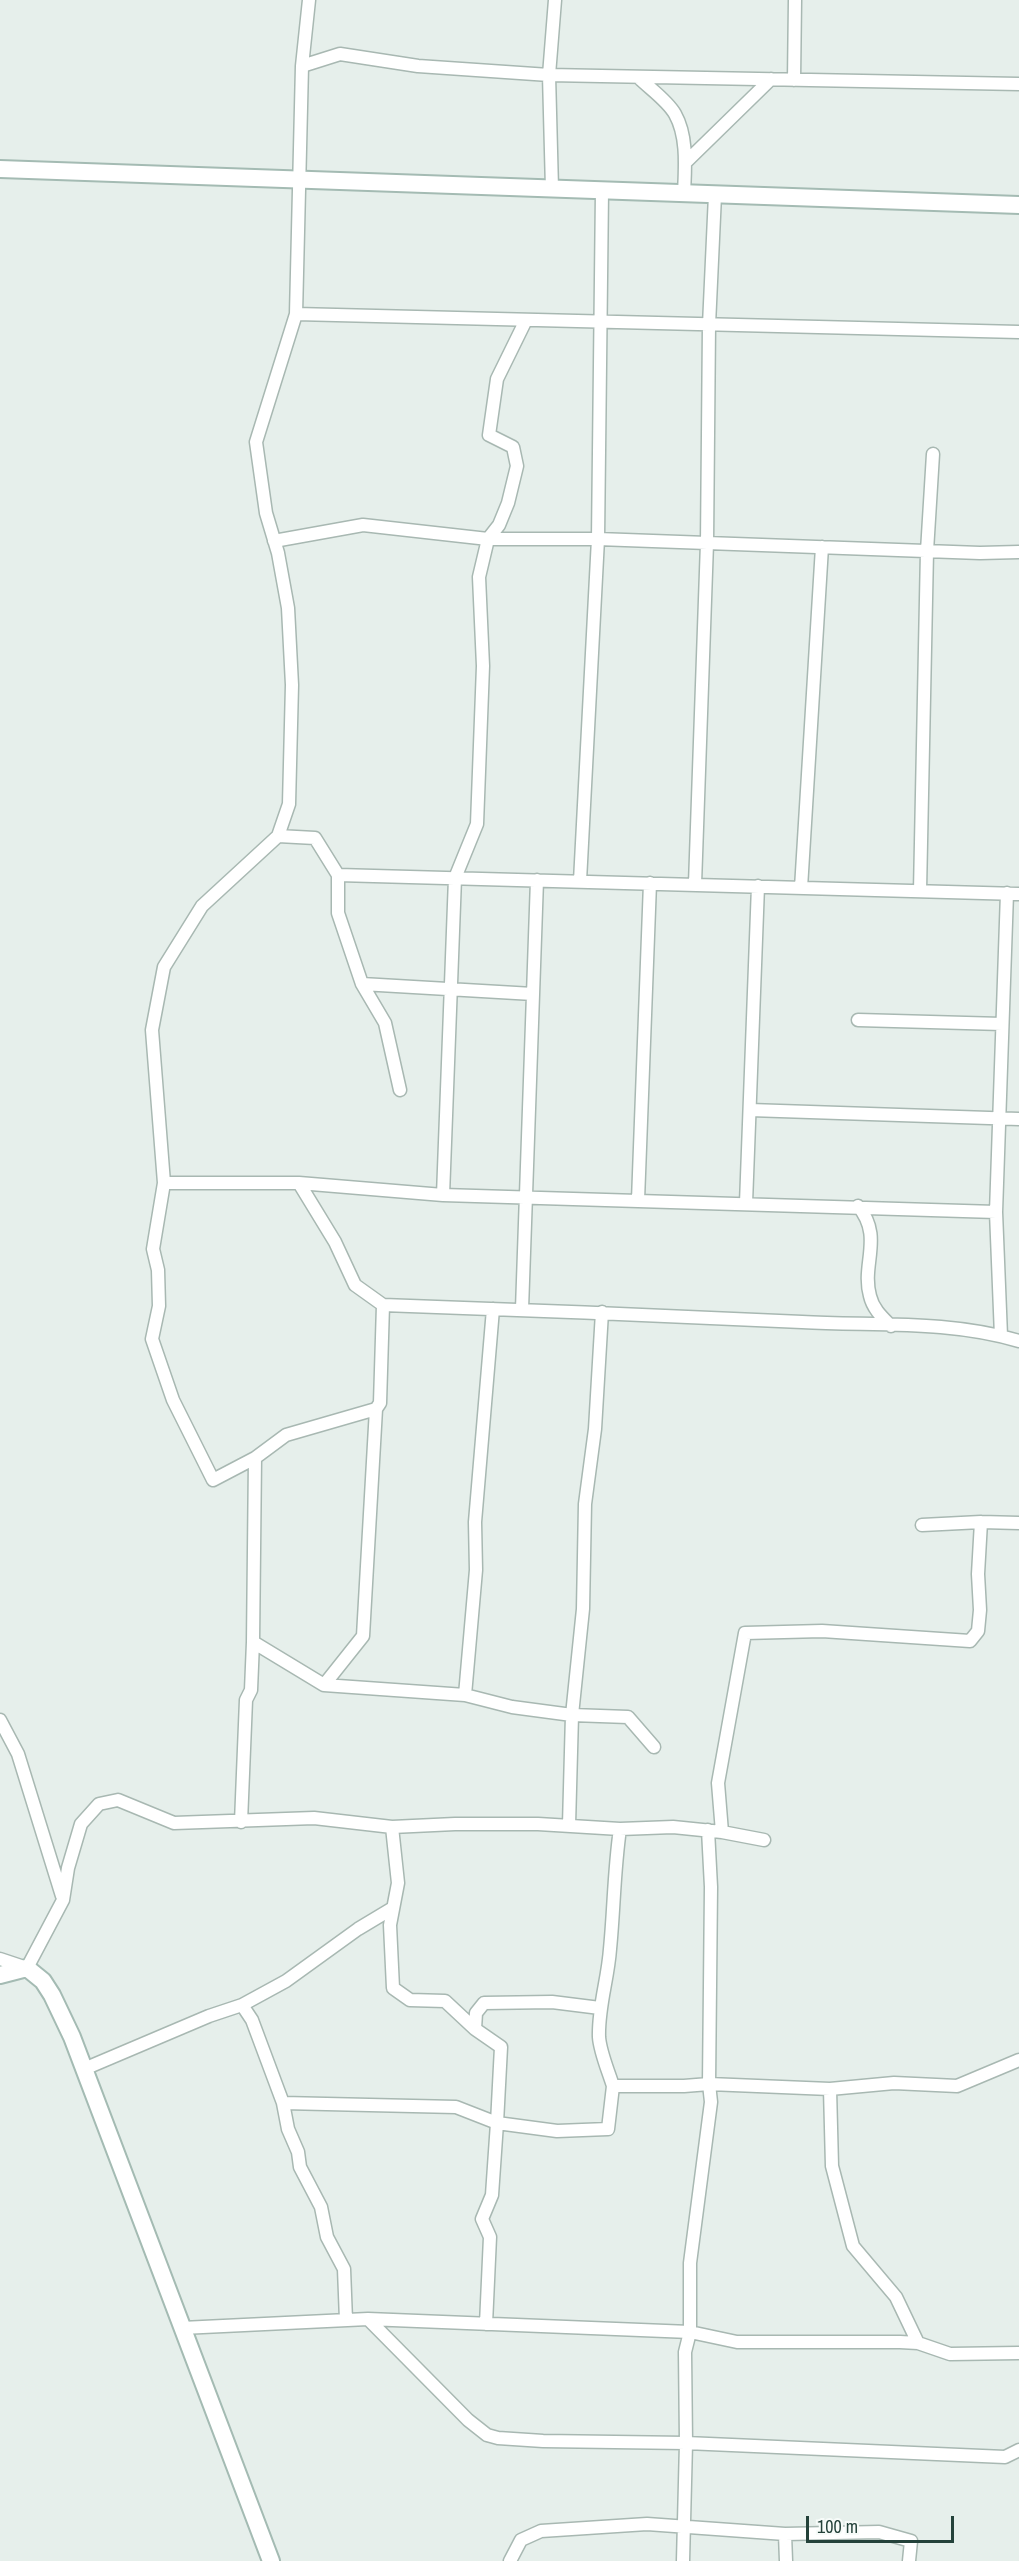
<!DOCTYPE html>
<html>
<head>
<meta charset="utf-8">
<style>
	body { margin:0 }
	#map { position:relative; width:1019px; height:2561px; overflow:hidden; background:#e6efeb; font-family:"Archivo Narrow",sans-serif }
	canvas { display:block }
	.scale { position:absolute; left:806px; top:2516px; width:148px; height:27px; box-sizing:border-box; border:3px solid #24423a; border-top:0; padding-left:8px; font-size:18px; line-height:21px; white-space:nowrap; color:#24423a; -webkit-text-stroke:4px #f7fbf9; paint-order:stroke }
</style>
</head>
<body>
<div id="map">
<canvas width="1019" height="2561"></canvas>
<div class="scale">100 m</div>
</div>
<script>
const c = document.querySelector('canvas').getContext('2d');
c.lineJoin = 'round';
function strokePath(path, color, width, dash) { c.strokeStyle = color; c.lineWidth = width; c.lineCap = dash ? 'butt' : 'round'; c.setLineDash(dash || []); c.stroke(path); }
const street = new Path2D(`
	M302,66L340,54L418,66L549,75L1019,84
	M638,77C649,88 667,100 675,114C688,137 685,168 684,194
	M794,80L795,0
	M685,163L771,79
	M552,189L549,75L555,0
	M296,314L1019,332
	M274,541L363,525L488,539H598L980,553L1019,552
	M278,836L315,838L338,875V913L362,984L385,1023L400,1090
	M338,875L1019,894
	M580,881L598,539L602,191
	M695,884L707,543L709,325L715,195
	M801,888L822,547
	M920,891L927,551L933,454
	M362,984L533,994
	M858,1020L1002,1024
	M750,1110L1019,1119
	M164,1183H299L443,1195L996,1212
	M299,1183L335,1242L355,1285L383,1305C523,1310 662,1315 802,1322C874,1326 949,1320 1019,1341
	M443,1195L455,878L477,824L483,666L479,577L488,539L499,525L508,503L517,466L513,447L489,435L497,379L526,320
	M638,1200L650,883
	M746,1203L758,886
	M858,1206C884,1237 861,1264 870,1296C873,1309 882,1317 891,1326
	M522,1309L537,880
	M1001,1336L996,1212L1007,893
	M255,1458L286,1435L376,1409
	M922,1525L981,1522L1019,1523
	M253,1642L324,1685L465,1695L512,1707L572,1715L628,1717L654,1747
	M324,1685L363,1636L376,1409L380,1403L383,1305
	M465,1695L476,1570L475,1522L493,1309
	M0,1720L18,1754L62,1896
	M241,1822L246,1700L251,1690L253,1642L255,1458L213,1480L173,1400L152,1339L159,1306L158,1270L153,1249L164,1183L152,1030L164,967L202,906L278,836L289,804L292,685L288,608L278,553L266,513L256,442L296,314L302,66L309,0
	M569,1825L572,1715L583,1609L585,1504L595,1429L602,1312
	M392,1827L398,1883L390,1925L393,1988L410,2000L445,2001L475,2029L476,2013L484,2003L552,2002L600,2008
	M708,1830L711,1887L709,2084L711,2102L690,2263V2332L737,2342H900L918,2343L950,2354L1019,2353
	M722,1832L718,1783L745,1633L822,1631L970,1641L978,1631L980,1610L978,1574L981,1522
	M0,1959L27,1968L63,1900L68,1868L81,1824L99,1804L118,1800L174,1823L314,1818L392,1827L455,1824H538L620,1829L673,1827L722,1832L764,1840
	M242,2005L252,2020L283,2103L288,2129L298,2152L300,2167L321,2207L327,2237L344,2269L346,2320
	M84,2069L209,2016L242,2005L286,1981L358,1929L393,1908
	M613,2086C608,2070 600,2052 599,2037C598,2007 608,1979 610,1949C614,1909 614,1870 620,1829
	M830,2089L832,2166L853,2246L896,2297L918,2343
	M283,2103L456,2107L497,2123L501,2047L475,2029
	M368,2319L468,2420L487,2435L498,2438L543,2441L686,2443L1005,2457L1019,2450
	M486,2324L490,2237L482,2219L492,2195L497,2123L557,2131L608,2129L613,2086H684L709,2084L830,2089L894,2083L957,2086L1019,2060
	M182,2328L368,2319L690,2332L685,2352L686,2443L683,2561
	M785,2534L786,2561
	M510,2561L521,2540L541,2531L647,2524L785,2534L879,2532L911,2541L909,2561`);
const secondary = new Path2D(`
	M0,169L1019,205
	M0,1975L27,1968L43,1981L52,1995L72,2037L271,2561`);
strokePath(street, '#a8b8b2', 15);
strokePath(secondary, '#a4bbb3', 20);
strokePath(street, '#fff', 12);
strokePath(secondary, '#fff', 16);
</script>
</body>
</html>
